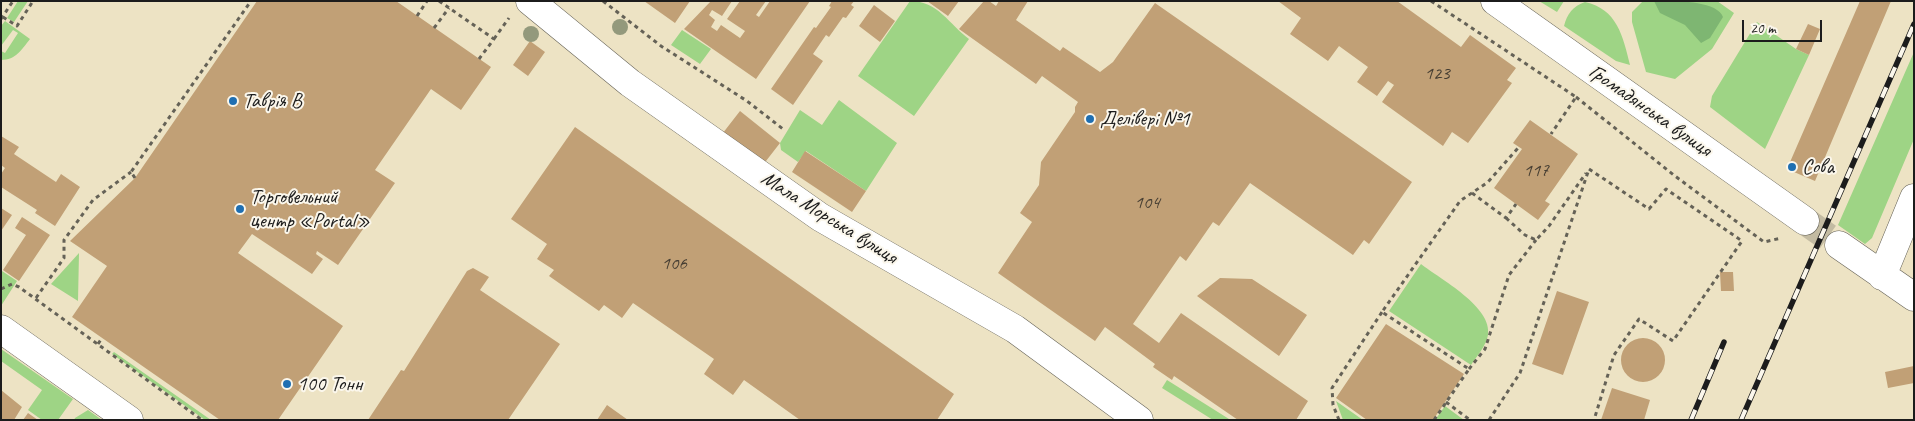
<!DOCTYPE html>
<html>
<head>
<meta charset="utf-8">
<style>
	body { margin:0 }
	#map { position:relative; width:1915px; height:421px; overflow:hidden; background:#ede3c4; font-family:Caveat,sans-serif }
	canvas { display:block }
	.frame { position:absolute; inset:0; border:2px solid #1c1c1c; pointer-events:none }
	.scale { position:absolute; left:1742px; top:20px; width:80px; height:22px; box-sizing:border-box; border:2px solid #1c1c1c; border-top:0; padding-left:6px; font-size:15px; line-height:18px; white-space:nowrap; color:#1c1c1c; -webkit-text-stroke:4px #fbf7ec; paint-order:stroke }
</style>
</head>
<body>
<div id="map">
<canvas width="1915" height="421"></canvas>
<div class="frame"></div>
<div class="scale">20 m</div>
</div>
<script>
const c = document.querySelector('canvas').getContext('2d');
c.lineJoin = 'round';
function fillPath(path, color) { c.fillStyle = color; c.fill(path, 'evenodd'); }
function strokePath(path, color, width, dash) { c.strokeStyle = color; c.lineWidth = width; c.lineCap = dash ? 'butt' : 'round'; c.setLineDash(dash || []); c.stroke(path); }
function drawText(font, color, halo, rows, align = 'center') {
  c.font = font + ' Caveat,sans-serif'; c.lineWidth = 4; c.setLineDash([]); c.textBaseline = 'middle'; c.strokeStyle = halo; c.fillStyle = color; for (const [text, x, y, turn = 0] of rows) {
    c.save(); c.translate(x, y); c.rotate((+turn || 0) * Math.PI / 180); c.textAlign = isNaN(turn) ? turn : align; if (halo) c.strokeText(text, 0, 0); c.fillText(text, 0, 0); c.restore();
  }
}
const green = new Path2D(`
	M18,1H28L14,22L7,18Z
	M910,1C938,1 949,24 969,39L914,116L858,76Z
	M1539,1H1564L1557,12Z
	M1643,1H1717L1734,13L1712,49L1675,79L1646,72L1632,22V12Z
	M1585,2C1617,9 1623,36 1630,65L1616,61L1564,26C1567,14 1573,6 1585,2Z
	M5,21L30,39C22,49 16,60 1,60V51L5,53L18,33L13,30L1,46V26Z
	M1757,22L1796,49L1809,55L1765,149L1710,107L1712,96Z
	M682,30L711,49L700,64L671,45Z
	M1914,52V139L1872,238L1865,244L1838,225Z
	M839,100L897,143L866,191L806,151L798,162L781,150L780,143L800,110L822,125Z
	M79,253L78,301L51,284Z
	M1421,264C1440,279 1493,307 1488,335C1486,346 1477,356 1471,365L1389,311Z
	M1,269L2,271L17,281L1,306Z
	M1,349L73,399L58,420H42L28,410L42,390L1,361Z
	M114,352L211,420H205L112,354Z
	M1167,380L1229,419L1213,420L1162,388Z
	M1336,401L1363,420H1343Z
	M1445,406L1464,420H1435Z
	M88,410L102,420H74L75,418Z`);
const forest = new Path2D(`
	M1654,1C1673,1 1717,0 1723,17L1710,38L1701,43L1685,25L1660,13Z`);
const building = new Path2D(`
	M257,1H396L491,67L461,110L431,89L375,170L395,183L338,265L317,251L316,254L323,259L312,274L252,234L238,253L343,326L278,420H220L72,317L107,266L70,241L135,178Z
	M644,1H690L675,23Z
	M711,1H732L722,16L712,10L709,15L715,20L711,27L717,31L721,25L740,38L745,31L727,19L740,1H766L756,15L759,17L770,1H810L756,79L684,29Z
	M832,1H854L851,5L854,7L846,18L843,17L829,37L826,35L813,54L823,61L793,105L771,89L814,27L816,28L831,7L829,6Z
	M927,1H959L948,16Z
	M984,1H989L996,6L999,1H1028L1016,20L1060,51L1063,47L1100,72L1113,62L1155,3L1412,182L1369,244L1364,240L1353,255L1250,183L1219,226L1213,222L1186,261L1180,256L1133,324L1159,343L1181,313L1308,401L1296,420H1238L1174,376L1172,380L1153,367L1155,364L1105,327L1095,341L998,273L1032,222L1020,213L1039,185L1041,162L1075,112V107L1078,102L1042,76L1036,84L959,29Z
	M1278,1H1397L1461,47L1470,35L1516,68L1507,80L1512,83L1468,143L1452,132L1443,146L1382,102L1394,85L1388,81L1377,96L1357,82L1368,67L1339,46L1328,61L1290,34L1301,18Z
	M1860,1H1891L1815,181L1787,169Z
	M874,5L895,21L880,42L859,26Z
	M1808,24L1820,29L1809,55L1796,49Z
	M530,41L545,52L528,76L513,65Z
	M740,111L780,143L759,170L719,138Z
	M1530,120L1578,154L1545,201L1550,204L1538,220L1494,188L1522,149L1513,143Z
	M575,127L954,394L937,420H800L744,380L733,395L704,374L714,359L633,303L622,318L604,305L599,311L549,276L554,270L537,259L547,244L511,219Z
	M1,136L19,147L14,154L56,182L61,174L80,187L55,226L35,213L37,210L1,187V174L5,168L1,165Z
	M805,151L866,191L852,212L792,172Z
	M1,208L12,215L1,231Z
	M22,217L50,235L19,281L3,270L26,235L15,228Z
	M473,268L489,277L480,290L560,344L508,420H368L401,370L404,371L467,271Z
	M1720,272H1733L1734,291H1721Z
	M1220,278L1252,279L1307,315L1279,356L1197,296Z
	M1557,291L1589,302L1563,375L1532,364Z
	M1386,324L1464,374L1433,420H1367L1336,398Z
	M1621 360a22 22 0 1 1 44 0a22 22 0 1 1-44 0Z
	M1914,366V383L1888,388L1885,372Z
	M1612,388L1650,400L1644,420H1601Z
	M1,390L22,407L14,420H1Z
	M607,405L628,420H597Z
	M28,413L38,420H23Z`);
const minorTunnel = new Path2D(`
	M1805,221L1839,245`);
const path = new Path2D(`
	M439,1L494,39L479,59
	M603,1L661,46L747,101L783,129
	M1431,1L1576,97L1551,134
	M417,16L427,1
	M3,17L17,26L33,1
	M1,19L13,1
	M434,28L449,8
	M494,39L509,18
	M1576,97L1675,176L1764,242L1781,238
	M1589,169L1649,209L1666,189L1742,241L1673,341L1639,319L1614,355L1594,420
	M135,178L131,172L251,1
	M1472,193L1506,218L1516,204
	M1506,218L1525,235L1536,240L1549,226L1586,173
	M1,289L12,284L19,287L202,420
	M36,298L64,258V240L93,200L131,172
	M98,344L102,338
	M1469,369L1485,349L1509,275L1536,240
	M1446,402L1470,420
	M1339,420L1333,405L1332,388L1382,312
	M1434,420L1469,369L1382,312L1460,201L1488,182L1519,147
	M1489,420L1520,373L1589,169`);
const minor = new Path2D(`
	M530,1L630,83L820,217L1015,329L1139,420
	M1495,1L1805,221
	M1839,245L1914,297
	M1882,276L1914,198
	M1,329L129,420`);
const rail = new Path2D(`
	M1691,420L1724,342
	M1741,420L1914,24`);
const trees = [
	[620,27],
	[531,34]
];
const markers = [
	[233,101,5,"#1f6fb2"],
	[1090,119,5,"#1f6fb2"],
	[1792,167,5,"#1f6fb2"],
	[240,209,5,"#1f6fb2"],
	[287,384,5,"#1f6fb2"]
];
const numberNames = [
	["123",1437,74],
	["117",1536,171],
	["104",1147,203],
	["106",674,264]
];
const poiNames = [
	["Таврія В",243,101],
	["Делівері №1",1100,119],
	["Сова",1802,167],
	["Торговельний",250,197],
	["центр «Portal»",250,221],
	["100 Тонн",297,384]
];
const streetNames = [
	["Громадянська вулиця",1650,111,35],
	["Мала Морська вулиця",829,218,32]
];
fillPath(green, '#9ed485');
fillPath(forest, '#7eb672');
fillPath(building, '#c1a076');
strokePath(minorTunnel, '#c3bba2', 28, [28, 14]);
strokePath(minor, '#656257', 29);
strokePath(path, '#656257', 3, [4, 4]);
strokePath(minor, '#fff', 28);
strokePath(rail, '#1c1c1c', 5.5);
strokePath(rail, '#fbf7ec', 4, [11]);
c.fillStyle = '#93997c';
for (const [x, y] of trees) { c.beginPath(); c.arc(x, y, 8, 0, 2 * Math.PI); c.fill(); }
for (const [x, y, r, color] of markers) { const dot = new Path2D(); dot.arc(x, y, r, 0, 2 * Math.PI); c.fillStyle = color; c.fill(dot); strokePath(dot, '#fbf7ec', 2); }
drawText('19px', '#453d32', null, numberNames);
drawText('21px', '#1c1c1c', '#fbf7ec', poiNames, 'left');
drawText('21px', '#1c1c1c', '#fbf7ec', streetNames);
</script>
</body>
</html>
